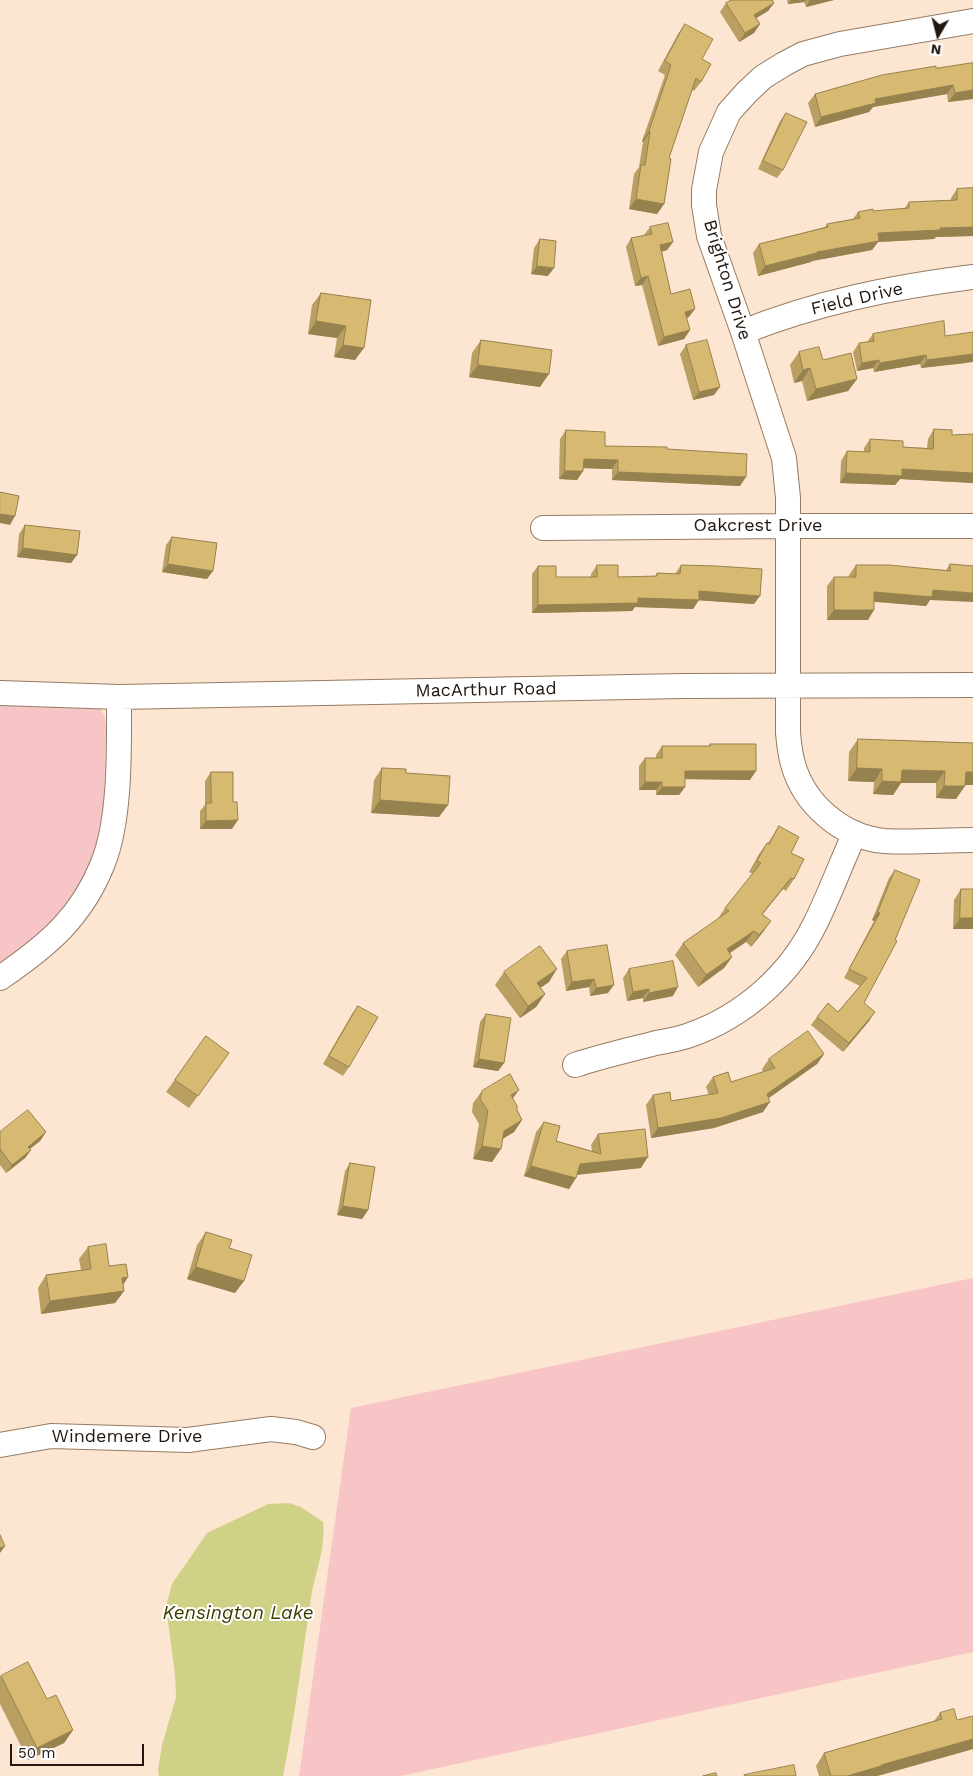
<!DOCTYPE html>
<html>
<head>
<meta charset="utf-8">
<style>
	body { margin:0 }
	#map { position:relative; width:973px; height:1776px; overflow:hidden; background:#fde6d1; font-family:"Work Sans",sans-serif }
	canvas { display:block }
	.north { position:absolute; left:913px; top:10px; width:50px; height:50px; -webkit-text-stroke:4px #fff; paint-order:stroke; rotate:188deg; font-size:14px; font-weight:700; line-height:20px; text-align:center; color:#21170e }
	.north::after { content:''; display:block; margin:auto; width:18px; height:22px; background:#21170e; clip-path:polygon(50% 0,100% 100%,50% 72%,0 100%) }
	.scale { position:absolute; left:10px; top:1744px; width:134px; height:22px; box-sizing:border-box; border:2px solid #21170e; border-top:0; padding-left:6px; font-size:15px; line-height:18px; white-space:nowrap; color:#21170e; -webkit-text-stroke:4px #fff; paint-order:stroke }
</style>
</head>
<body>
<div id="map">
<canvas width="973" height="1776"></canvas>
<div class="north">N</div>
<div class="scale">50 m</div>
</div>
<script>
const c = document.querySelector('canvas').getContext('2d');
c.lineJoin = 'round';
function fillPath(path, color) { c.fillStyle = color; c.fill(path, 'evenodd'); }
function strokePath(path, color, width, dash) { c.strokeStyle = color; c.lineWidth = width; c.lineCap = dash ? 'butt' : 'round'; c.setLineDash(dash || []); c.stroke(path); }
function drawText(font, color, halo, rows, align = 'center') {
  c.font = font + ' "Work Sans",sans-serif'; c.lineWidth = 4; c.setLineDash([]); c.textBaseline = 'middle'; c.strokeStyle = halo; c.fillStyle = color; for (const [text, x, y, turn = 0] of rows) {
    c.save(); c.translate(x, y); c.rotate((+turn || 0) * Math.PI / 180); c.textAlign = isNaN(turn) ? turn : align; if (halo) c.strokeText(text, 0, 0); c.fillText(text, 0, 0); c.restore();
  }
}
const green = new Path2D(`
	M0,704L95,706C105,711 105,717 106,727L104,810L99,846L83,881L60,916L0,969Z
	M973,1278V1652L401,1776H299L351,1408Z`);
const water = new Path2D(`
	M289,1503L301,1507L323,1522C326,1549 315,1572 311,1598C302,1657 295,1717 283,1776H159L158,1769L162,1745L176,1697L175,1675L166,1606L172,1584L207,1533L268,1504Z`);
const minor = new Path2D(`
	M973,21L840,44L803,54L784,64L763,77L747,92L729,112L711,152L704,190V205L709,236L743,332L784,458L788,498V733C789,744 790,754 793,764C804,804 842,837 884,841C913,843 944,840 973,840
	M743,332C817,302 894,287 973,277
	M543,528L788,526H973
	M0,693L119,697L682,686L973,685
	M0,978C22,963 44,947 62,928C79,910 94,886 103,863C121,818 119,746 119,697
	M575,1065C602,1056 629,1050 656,1043C667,1041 679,1039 690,1035C744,1016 790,975 815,924C830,894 841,863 855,833
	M0,1445L51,1436L188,1440L271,1429L296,1432L313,1437`);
const wall = new Path2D(`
	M787,0H834L806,7L804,2L788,4Z
	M726,3H774L768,11L756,18L760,24L754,33L739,42L720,12Z
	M685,24L702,59L701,82L694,91L692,90L669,158L664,204L657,214L629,209L634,174L639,167L643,142L642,141L665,75L658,71L678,34Z
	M973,63V99L948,102L947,94L873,107L869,112L815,127L808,103L815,94L936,68Z
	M786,113L783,170L777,178L758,169L780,121Z
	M973,188V236L936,237L934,239L878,242L872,250L812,261L811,262L758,276L753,253L759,244L825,227L827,224L853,219L858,212L904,209L909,202L951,200V198L957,189Z
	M650,227L673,242L667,250L662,252L671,294L689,317L686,318L690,330L684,339L658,346L642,285L635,286L626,247L631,238L644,235Z
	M540,239L548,276L531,274L534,248Z
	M321,293L371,300L355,360L334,357L337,338L308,334L312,305Z
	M873,334L945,336L967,363L921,368L920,364L874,372L873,368L857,371L853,352L859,343L867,342Z
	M481,340L540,387L469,377L472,353Z
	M686,345L714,395L693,400L680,354Z
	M799,352L823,360L857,379L848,391L807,401L802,381L794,383L790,365Z
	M934,429L952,435L973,434V483L900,479L895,485L840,483L841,461L847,451L864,452V448L870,439L903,447L927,448L928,439Z
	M566,430L605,446L667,449L740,486L612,480V469L583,468V471L577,480L559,479L560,439Z
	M25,525L77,555L71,563L17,557L19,534Z
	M172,537L207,579L162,572L166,545Z
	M950,564L973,566L930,600L926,606L874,602L868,620H827V586L834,577H849V575L856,565L946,570Z
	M597,565L618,577L655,576L657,573L675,574L681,565L754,604L699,600L693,609L635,607L632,611L532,613V574L538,566L556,577H591V574Z
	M858,739L973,743V785H965L956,799L936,798V783H901L893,795L873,794L874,782L848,781L849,752Z
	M710,744L750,780L685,779V787L679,795H656V790H639V766L645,758H656V755L662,746H709Z
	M382,768L406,773L439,817L371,813L374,780Z
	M211,772L232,829H200V811L205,805V781Z
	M779,826L791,853L794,879L786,891L783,889L762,914L763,932L751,947L746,942L730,953L732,957L724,968L698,987L675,955L683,943L717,920L725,908L753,874L749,872L759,854L767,843H768Z
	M895,870L864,1003L869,1021L843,1052L811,1025L817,1017L838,1012L860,986L844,978L874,921L872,920L889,878Z
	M961,889H973V929H953L954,900Z
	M567,951L608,993L590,996L589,987L566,991L561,959Z
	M629,969L673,996L643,1002V998L627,1001L623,978Z
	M504,972L549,982L540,988L545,994L536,1007L520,1018L495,985Z
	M358,1006L349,1067L343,1076L323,1064L352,1014Z
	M486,1014L504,1063L498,1071L473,1067L480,1022Z
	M206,1036L229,1053L189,1108L166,1092Z
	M824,1054L817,1064L769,1098L763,1112L714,1128L651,1138L646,1105L653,1095L671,1101L709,1095L706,1087L713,1077L731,1082L763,1072L762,1069L769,1059Z
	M482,1091L513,1098L517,1110L522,1120L514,1132L503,1139L492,1162L473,1159L479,1124L472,1112L473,1103Z
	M544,1122L556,1141L592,1151L591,1145L598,1134L641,1168L577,1175L576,1178L569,1189L524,1176L536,1132Z
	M0,1132H46L40,1141L30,1149L31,1150L25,1158L6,1173L0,1165Z
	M350,1163L368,1210L362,1219L337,1215L345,1171Z
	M206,1232L229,1248L235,1293L187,1279L197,1245Z
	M88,1247L109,1266L123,1285L124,1291L115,1303L41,1314L38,1288L46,1275L81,1270L79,1259Z
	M1,1676L47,1699L73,1730L64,1743L28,1760L0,1704V1677Z
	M940,1713L957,1720L973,1749L877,1776H819L816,1766L824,1753L934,1721Z`);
const shadedWall = new Path2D(`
	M791,0H806L804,2L788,4Z
	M810,0H834L806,7Z
	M774,3L768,11L748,23L754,15Z
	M760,24L754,33L739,42L745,33Z
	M953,85L947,94L873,107L869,112L815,127L821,117L875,99Z
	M973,90V99L948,102L955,93Z
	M649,131L650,132L643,142L642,141Z
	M636,199L664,204L657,214L629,209Z
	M973,227V236L936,237L934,239L878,242L872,250L812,261L811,262L758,276L765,266L817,252L878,233L940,228Z
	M673,242L667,250L654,253L660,245Z
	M537,266L554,268L548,276L531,274Z
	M648,276L642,285L635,286L641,278Z
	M695,309L689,317L679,320L685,312Z
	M316,321L346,326L337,338L308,334Z
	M690,330L684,339L658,346L664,337Z
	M343,345L364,348L355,360L334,357Z
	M973,354V362L921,368L927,360Z
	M926,355L920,364L874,372L880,363Z
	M879,360L873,368L857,371L862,363Z
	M478,365L549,374L540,387L469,377Z
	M810,368L802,381L794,383L803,370Z
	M857,379L848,391L807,401L816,389Z
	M720,387L714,395L693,400L699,392Z
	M584,459L618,460L612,469L578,468Z
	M902,469L973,473V483L900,479L895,485L840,483L846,473Z
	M565,471H583L577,480L559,479Z
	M618,472L746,477L740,486L612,480Z
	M0,514L15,516L10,525L0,523Z
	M23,548L77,555L71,563L17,557Z
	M168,564L213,571L207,579L162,572Z
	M933,590L973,593V602L930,600L926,606L868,601L874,592Z
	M699,591L760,596L754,604L693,600Z
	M638,598L699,600L693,609L635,607L632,611L532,613L538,605Z
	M834,610H874L868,620H827Z
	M857,768L882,769L874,782L848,781Z
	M902,770L945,771L936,783H901L893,795L873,794L882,781Z
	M685,771H756L750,780L679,779Z
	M966,772H973V785H957Z
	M645,782H662L656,790H639Z
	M944,786H965L956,799L936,798Z
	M662,787H685L679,795H656Z
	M380,800L448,805L439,817L371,813Z
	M238,820L232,829H200L206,821Z
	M791,878L783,889L754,925L762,914Z
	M878,912L880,913L874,921L872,920Z
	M960,918H973V929H953Z
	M771,921L763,932L751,947L759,935Z
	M754,931L746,942L719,960L727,949Z
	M732,957L724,968L698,987L706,975Z
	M557,969L549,982L528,996L537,983Z
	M594,979L589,987L566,991L572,982Z
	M614,985L608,993L590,996L596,988Z
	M678,987L673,996L643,1002L649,993Z
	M649,989L643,998L627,1001L633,992Z
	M545,994L536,1007L520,1018L528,1006Z
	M875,1012L869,1021L843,1052L849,1043Z
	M824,1054L817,1064L760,1104L767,1094Z
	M479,1059L504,1063L498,1071L473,1067Z
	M519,1090L510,1102L511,1095Z
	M770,1102L763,1112L714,1128L651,1138L658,1128Z
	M522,1120L514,1132L495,1143L504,1131Z
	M46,1132L40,1141L22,1155L28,1147Z
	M482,1146L501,1149L492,1162L473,1159Z
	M31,1150L25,1158L6,1173L12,1165Z
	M648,1157L641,1168L573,1175L580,1164Z
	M531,1166L576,1178L569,1189L524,1176Z
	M343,1206L368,1210L362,1219L337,1215Z
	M196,1267L244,1281L235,1293L187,1279Z
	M128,1277L120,1290L122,1278Z
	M124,1291L115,1303L41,1314L50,1301Z
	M5,1546L0,1553V1548Z
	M73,1730L64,1743L28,1760L37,1748Z
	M973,1739V1749L877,1776H847L881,1765Z`);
const building = new Path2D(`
	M732,0H772L774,3L754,15L760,24L745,33L726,3Z
	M685,24L713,39L702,59L711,64L701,82L696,78L669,158L671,159L664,204L636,199L641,165H645L650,132L649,131L671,65L665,61Z
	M973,63V90L955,93L953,85L875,99L876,103L821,117L815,94L882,75L936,66V68Z
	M786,113L807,122L783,170L763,161Z
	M973,188V227L940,228V230L878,233L879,241L817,252V253L765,266L759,244L828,227L827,224L860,218L858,212L873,209V211L909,208V202L957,200V189Z
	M668,223L673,242L660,245L671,294L690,289L695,309L685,312L690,330L664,337L648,276L641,278L631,238L652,234L650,227Z
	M540,239L556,241L554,268L537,266Z
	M321,293L371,300L364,348L343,345L346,326L316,321Z
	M944,321L945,336L973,332V354L927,360L926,355L880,363L879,360L862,363L859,343L874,341L873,334Z
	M481,340L552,350L549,374L478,365Z
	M707,340L720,387L699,392L686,345Z
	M819,347L823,360L851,353L857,379L816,389L810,368L803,370L799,352Z
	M934,429L952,430V435L973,434V473L902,469V476L846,473L847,451L870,452V439L903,441V447L933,449Z
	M566,430L605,432V446L667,447V449L747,454L746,477L618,472V460L584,459L583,471H565Z
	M0,492L19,496L15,516L0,514Z
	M25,525L80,531L77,555L23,548Z
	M172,537L217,543L213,571L168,564Z
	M950,564L973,566V593L933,590L932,597L874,592V610H834V577H856V565H889L950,571Z
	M597,565H618V577L657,576V573L680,574L681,565L716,566L762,569L760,596L699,591V600L638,598V603L538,605V566H556V577H597Z
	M858,739L973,743V772H966L965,786H944L945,771L902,770L901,782L882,781V769L857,768Z
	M710,744H756V771H685V787H662V782H645V758H662V746H710Z
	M382,768L406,769V773L450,776L448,805L380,800Z
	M211,772H233V802H237L238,820L206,821V803H211Z
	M779,826L799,837L791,853L804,859L794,879L791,878L762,914L771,921L759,935L754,931L727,949L732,957L706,975L683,943L729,911L725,908L761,863L757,861L767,843L769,844Z
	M895,870L920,880L895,940L897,941L864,1003L875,1012L849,1043L817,1017L828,1003L838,1012L867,978L849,969L880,913L878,912Z
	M961,889H973V918H960Z
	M607,945L614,985L596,988L594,979L572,982L567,951Z
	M540,946L557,969L537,983L545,994L528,1006L504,972Z
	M673,961L678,987L649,993V989L633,992L629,969Z
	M358,1006L378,1017L349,1067L329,1056Z
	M486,1014L511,1018L504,1063L479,1059Z
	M808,1031L824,1054L767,1094L770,1102L721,1118L658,1128L653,1095L670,1092L671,1101L718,1093L713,1077L728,1072L731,1082L775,1068L769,1059Z
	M206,1036L229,1053L198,1096L175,1080Z
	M510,1074L519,1090L511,1095L517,1106V1110L522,1120L504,1131L501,1149L482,1146L488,1111L480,1099L482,1091Z
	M28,1110L46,1132L28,1147L31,1150L12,1165L0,1149V1132Z
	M544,1122L560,1126L556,1141L601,1154L598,1134L645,1129L648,1157L580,1164L576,1178L531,1166Z
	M350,1163L375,1167L368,1210L343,1206Z
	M206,1232L232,1240L229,1248L252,1255L244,1281L196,1267Z
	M106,1244L109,1266L126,1264L128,1277L122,1278L124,1291L50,1301L46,1275L91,1269L88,1247Z
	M0,1535L5,1546L0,1548Z
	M28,1662L47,1699L56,1695L73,1730L37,1748L1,1676Z
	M954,1709L957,1720L973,1716V1739L881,1765V1766L847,1776H831L824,1753L942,1719L940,1713Z
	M794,1765L796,1776H745L744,1775Z
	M716,1773L717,1776H703Z`);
const streetNames = [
	["Brighton Drive",727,280,73],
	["Field Drive",857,299,-13],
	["Oakcrest Drive",758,526],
	["MacArthur Road",486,690,-1],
	["Windemere Drive",127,1437]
];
const waterNames = [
	["Kensington Lake",238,1613]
];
fillPath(green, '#f7c5c5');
fillPath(water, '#cfd286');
strokePath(minor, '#957b63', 26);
strokePath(minor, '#fff', 24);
fillPath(wall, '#b99f61');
fillPath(shadedWall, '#96824f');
fillPath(building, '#d7b971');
strokePath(building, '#96824f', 1);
drawText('18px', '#21170e', '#fff', streetNames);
drawText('italic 19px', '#3c3c00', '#fff', waterNames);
</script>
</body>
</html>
